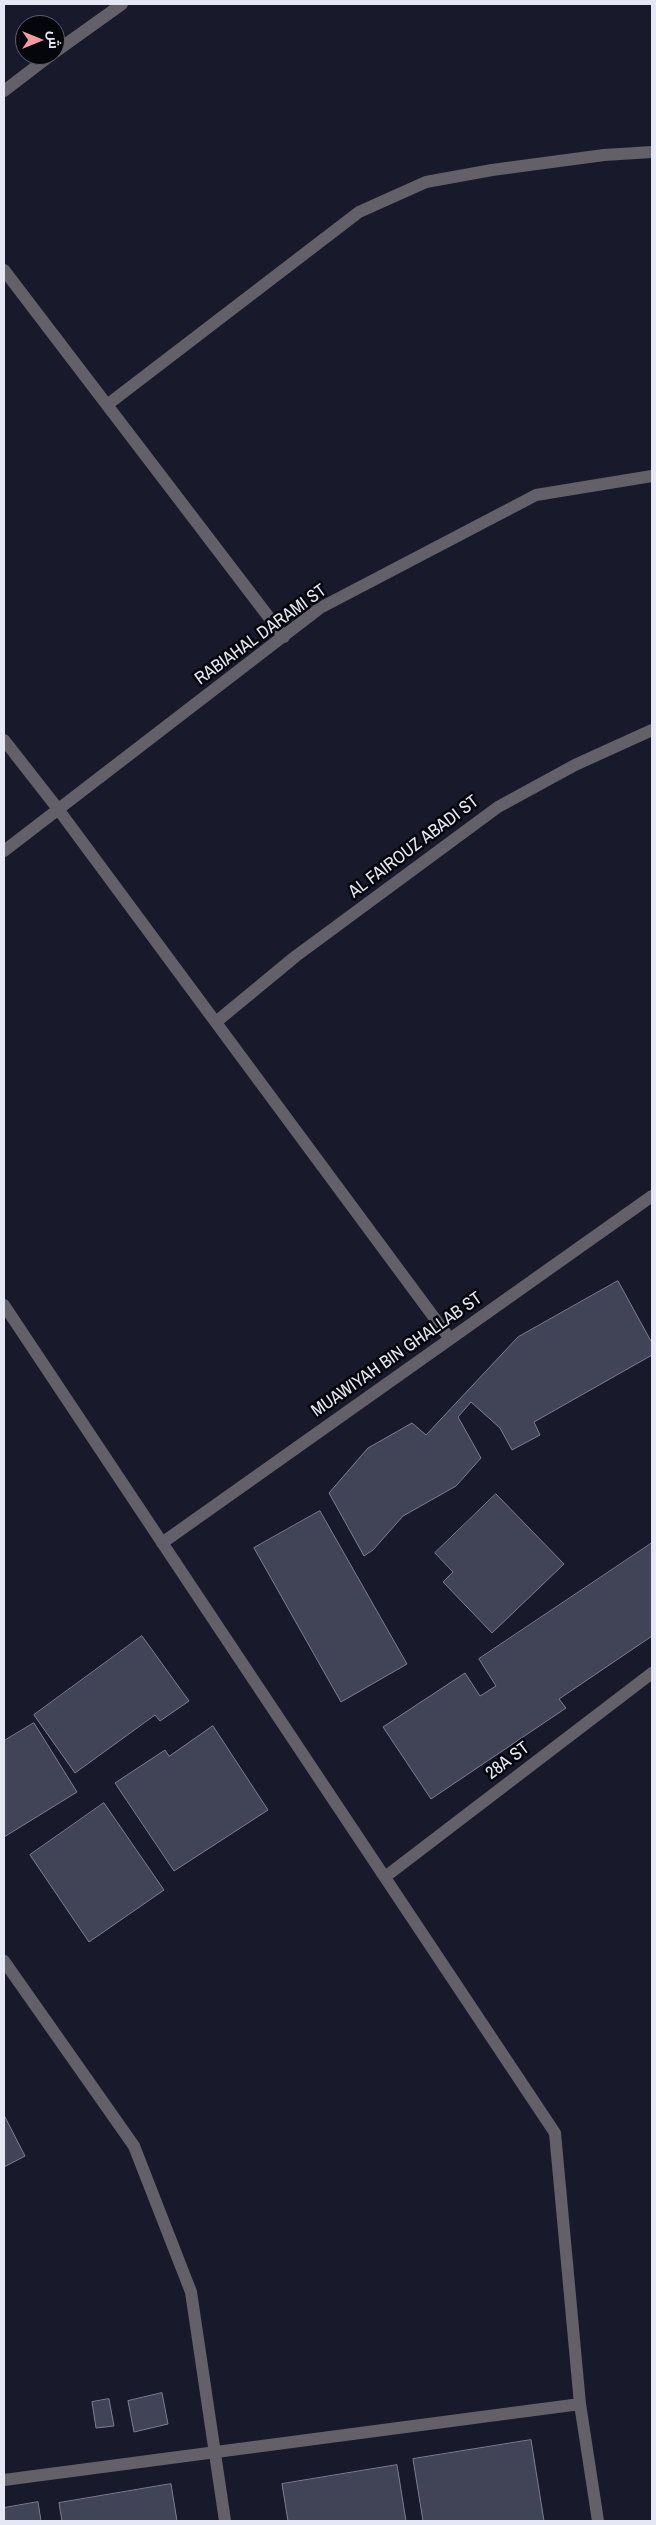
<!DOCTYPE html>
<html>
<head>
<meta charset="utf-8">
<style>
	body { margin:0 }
	#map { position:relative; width:656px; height:2525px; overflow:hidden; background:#18192b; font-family:"Archivo Narrow",Cairo,sans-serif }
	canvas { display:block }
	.frame { position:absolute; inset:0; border:5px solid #e6e7f4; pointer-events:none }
	.north { position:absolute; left:15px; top:15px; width:50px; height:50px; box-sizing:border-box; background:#05050c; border:1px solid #5f5f69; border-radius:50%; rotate:90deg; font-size:14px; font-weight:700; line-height:20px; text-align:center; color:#e6e7f4 }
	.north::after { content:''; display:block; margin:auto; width:18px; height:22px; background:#f49aa1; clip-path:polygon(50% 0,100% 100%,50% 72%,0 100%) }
</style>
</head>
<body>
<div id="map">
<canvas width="656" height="2525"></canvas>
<div class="frame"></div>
<div class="north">ش</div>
</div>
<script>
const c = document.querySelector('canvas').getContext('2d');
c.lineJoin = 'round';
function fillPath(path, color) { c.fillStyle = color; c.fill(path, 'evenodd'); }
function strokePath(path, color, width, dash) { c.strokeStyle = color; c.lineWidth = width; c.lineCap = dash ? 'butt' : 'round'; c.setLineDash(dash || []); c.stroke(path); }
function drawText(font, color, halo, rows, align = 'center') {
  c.font = font + ' "Archivo Narrow",sans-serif'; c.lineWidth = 5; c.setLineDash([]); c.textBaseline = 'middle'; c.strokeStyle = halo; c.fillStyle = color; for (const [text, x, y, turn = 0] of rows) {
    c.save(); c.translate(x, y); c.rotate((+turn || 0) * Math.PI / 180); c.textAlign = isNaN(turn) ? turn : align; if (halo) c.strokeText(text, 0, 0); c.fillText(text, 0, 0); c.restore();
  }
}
const building = new Path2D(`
	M618,1281L652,1343V1355L534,1422L540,1435L512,1450L500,1428L471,1402L458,1417L481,1458L456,1486L403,1516L373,1550L364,1556L329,1493L368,1448L412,1423L426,1435L518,1337Z
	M496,1494L564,1564L492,1633L443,1582L453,1572L435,1553Z
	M320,1511L407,1664L341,1702L254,1548Z
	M652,1543V1636L559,1699L566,1708L431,1799L383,1727L465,1673L480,1696L496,1686L479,1659Z
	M142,1636L189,1701L160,1721L155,1715L75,1773L34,1715Z
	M34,1723L77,1792L4,1837V1741Z
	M213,1726L268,1810L174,1871L115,1783L165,1750L169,1756Z
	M104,1803L164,1890L89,1942L30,1855Z
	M4,2115L25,2156L4,2167Z
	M162,2393L168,2424L134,2432L128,2401Z
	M109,2399L114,2426L96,2428L92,2402Z
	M531,2440L544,2521H423L413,2459Z
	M397,2465L406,2521H288L282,2484Z
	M171,2484L177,2521H62L59,2503Z
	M38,2502L41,2521H4V2508Z`);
const minor = new Path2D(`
	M55,52L122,4
	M4,91L51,55
	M4,270L284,637
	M107,405L359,212L426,182L492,170L604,155L652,152
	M4,740L58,809L450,1339
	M4,851L320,608L536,495L652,476
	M216,1022L296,956L498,807L575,765L652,730
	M4,1305L555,2133L580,2404L598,2521
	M162,1543L652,1196
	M385,1877L652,1673
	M4,1961L134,2146L191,2292L225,2521
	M4,2480L580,2404`);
const streetNames = [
	["RABIAHAL DARAMI ST",261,635,-36],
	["AL FAIROUZ ABADI ST",414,847,-37],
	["MUAWIYAH BIN GHALLAB ST",397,1355,-35],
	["28A ST",508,1761,-37]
];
fillPath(building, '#414357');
strokePath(building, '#7d7e95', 1);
strokePath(minor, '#636069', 12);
drawText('18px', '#e6e7f4', '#05050c', streetNames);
</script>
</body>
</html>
